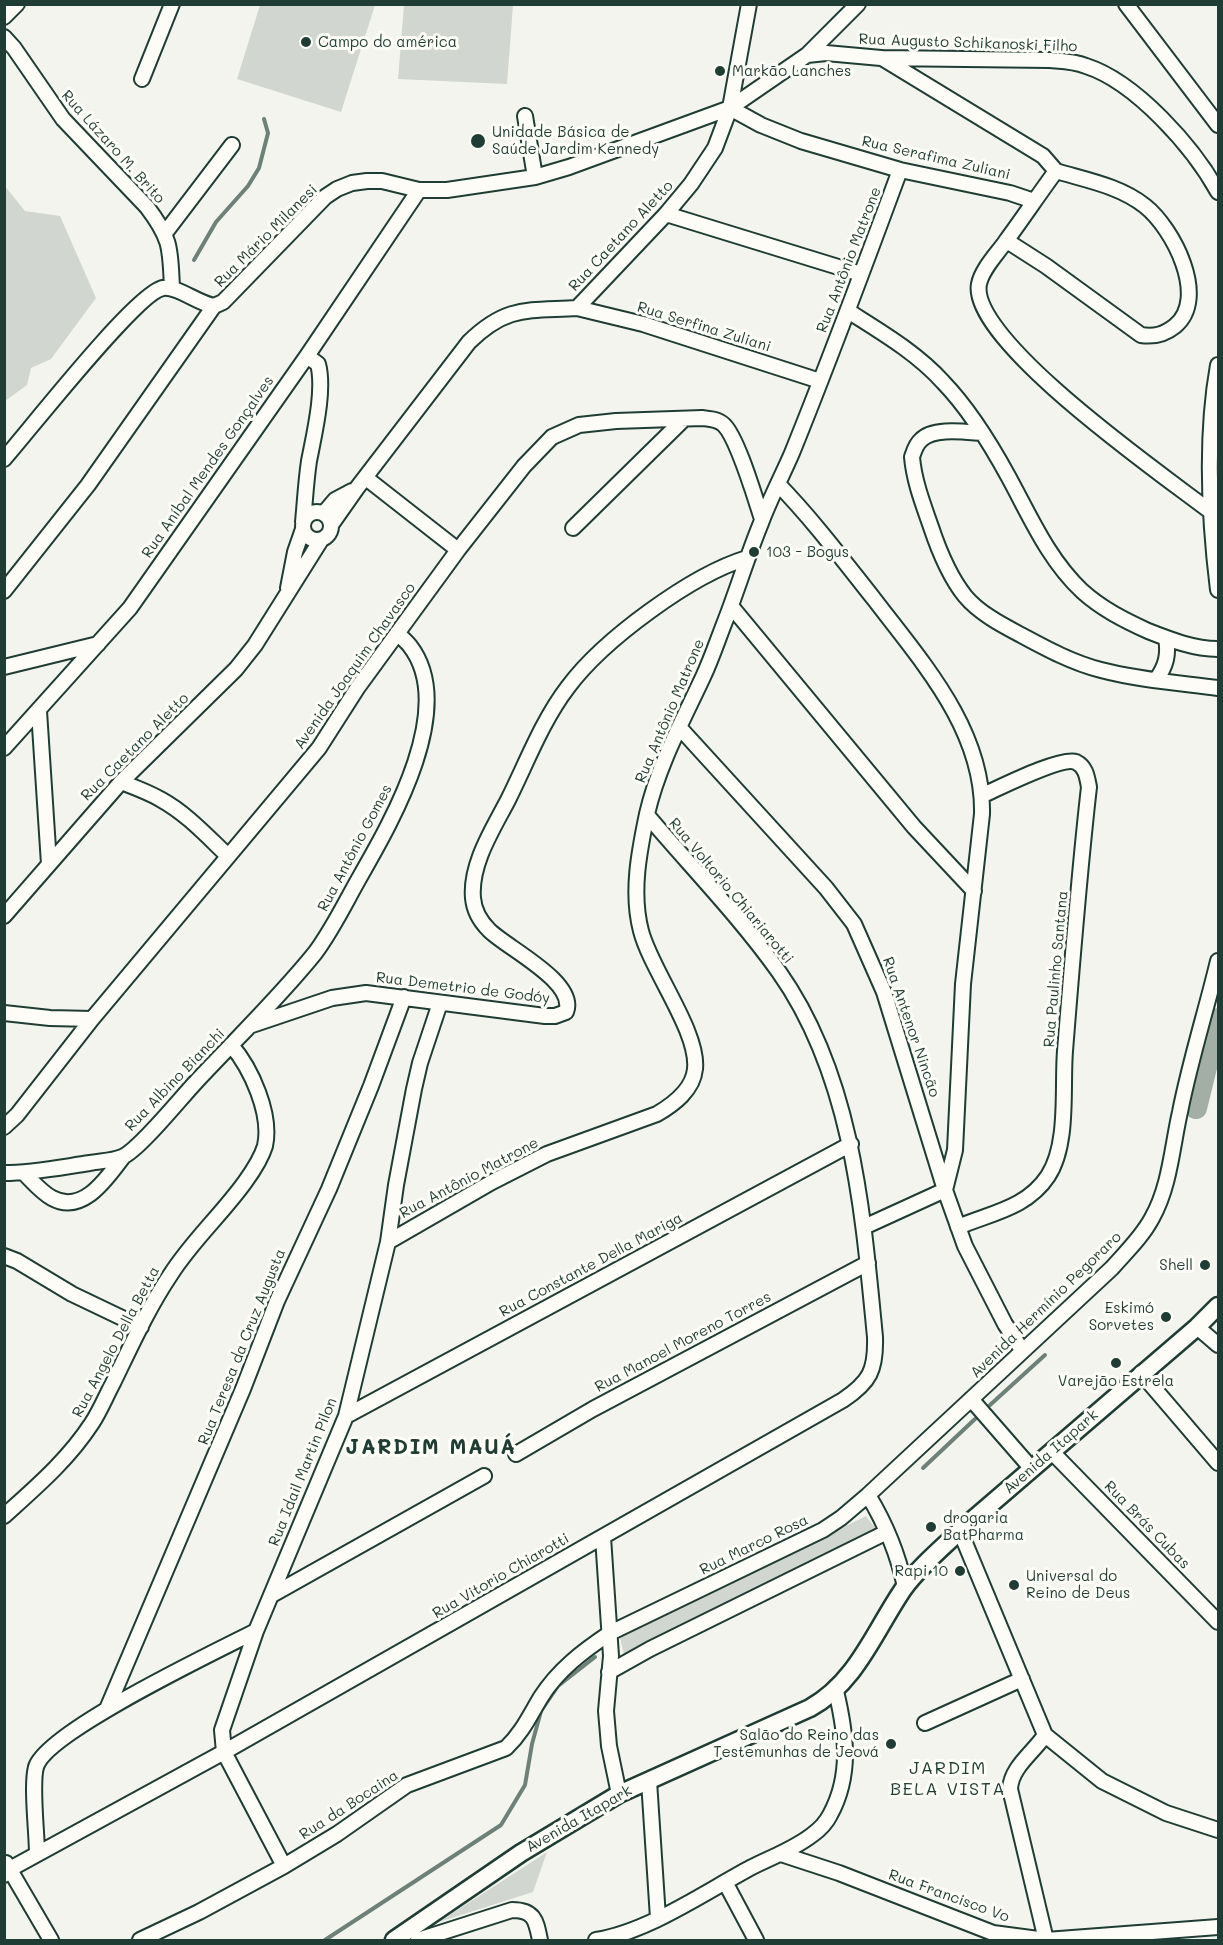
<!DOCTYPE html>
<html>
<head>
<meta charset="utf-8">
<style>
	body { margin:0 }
	#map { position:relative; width:1223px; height:1945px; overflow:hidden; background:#f4f4ef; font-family:Mali,sans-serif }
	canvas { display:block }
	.frame { position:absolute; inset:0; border:6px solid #1f3d34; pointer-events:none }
</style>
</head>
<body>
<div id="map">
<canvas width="1223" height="1945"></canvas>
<div class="frame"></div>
</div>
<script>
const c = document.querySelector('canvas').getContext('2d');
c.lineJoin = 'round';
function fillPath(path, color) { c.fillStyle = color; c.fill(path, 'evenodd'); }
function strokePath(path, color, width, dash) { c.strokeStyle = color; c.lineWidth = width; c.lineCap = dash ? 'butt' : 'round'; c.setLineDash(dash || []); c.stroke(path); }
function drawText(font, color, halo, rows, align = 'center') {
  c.font = font + ' Mali,sans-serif'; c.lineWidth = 6; c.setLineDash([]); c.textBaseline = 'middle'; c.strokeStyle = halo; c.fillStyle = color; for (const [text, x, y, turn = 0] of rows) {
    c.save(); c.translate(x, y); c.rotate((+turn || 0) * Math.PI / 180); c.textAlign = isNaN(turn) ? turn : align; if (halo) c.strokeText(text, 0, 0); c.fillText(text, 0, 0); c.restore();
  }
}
const green = new Path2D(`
	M260,5H375L341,112L237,79Z
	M404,5H513L507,84L398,79Z
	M4,185L25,211L60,216L96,298L51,359L31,368L27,385L5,401Z
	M866,1516L876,1529L625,1659L620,1638Z
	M547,1852L533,1892L439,1922Z`);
const stream = new Path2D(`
	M194,260L216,222L248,186L259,168L268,133L264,119
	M990,1405L1045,1355
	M923,1468L975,1419
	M325,1940L501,1825L525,1785L532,1744L541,1711L558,1686L595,1657`);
const river = new Path2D(`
	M1196,1108L1218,1019`);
const minor = new Path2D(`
	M1126,4L1218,125
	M4,17L17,4
	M4,37L14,48L63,119L147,207C172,240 170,249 172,288
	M807,55L826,53L881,58L1050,60C1062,61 1074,61 1086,66C1136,82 1194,148 1218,192
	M882,58L1043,156L1056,171
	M142,79L172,4
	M730,108L761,125L801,141L900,170L1010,193L1034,201
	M525,116L535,177
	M1056,171C1039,194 1023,218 1006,241C997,254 982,269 979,284C968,340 1167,478 1211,512
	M666,214L861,274
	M165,233L232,145
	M1007,241L1046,266L1141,335C1154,337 1164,335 1175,326C1209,298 1173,228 1145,206C1120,186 1086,180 1056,171
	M577,308L643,324L820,381
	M848,311C881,332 917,353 943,382C969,409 990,443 1008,476C1030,516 1048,559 1082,591C1102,609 1124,620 1148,631C1171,640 1194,649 1218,649
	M1218,365C1205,438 1209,517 1218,590
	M982,433C966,432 933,427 921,440C916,444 914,451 912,457C914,481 923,504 931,527C939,551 949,576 965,596C979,613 1002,625 1021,635C1047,649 1073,663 1101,670C1139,680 1180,683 1218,688
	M4,459C28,432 137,292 163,288C178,286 197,303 214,306
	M366,478L458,550
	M778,484C813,520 843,560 874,599C922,662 984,730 982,814L963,984L955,1150L945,1190
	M303 526a14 14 0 1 1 28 0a14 14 0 1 1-28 0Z
	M324,513L335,500L352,491
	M303,522C305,501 306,481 309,461C314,435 325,390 318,364L307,356
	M331,525L357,488L469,342C507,305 528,311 577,308L666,214L691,184L715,148L730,108L749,4
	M573,528L684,419
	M288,588L295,552L303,529
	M4,591L88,485L214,306L223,302L325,197L337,189L352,183L367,181H382L419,190H447L535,177L569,167L730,108L807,55L858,4
	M731,606L914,827L974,891
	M4,667L98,644
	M1156,680C1166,666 1169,655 1166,638
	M39,711L49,864
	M679,727L826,888L854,924L884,992L945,1190L965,1246L1005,1324L1022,1350
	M4,748L130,608L307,356L419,190
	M121,782C134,787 148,792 160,799C186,813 207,836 228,856
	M4,916L121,782L236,669L255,645L321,540
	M4,1013L50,1018L92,1019
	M252,1025L332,998L366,993L545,1016H555L566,1012C578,982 505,947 489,930C480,921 474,910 473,898C470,864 493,829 508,800C527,762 542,721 568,687C603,640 691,575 747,558
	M4,1127L17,1115L92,1019L319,748L358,687L458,550L524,466L552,437L579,425L616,421L702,418C710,419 718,419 724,425C738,439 755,498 762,519
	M4,1173C33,1173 62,1167 90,1163C100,1161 112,1161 122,1157C138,1151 180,1099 195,1083C235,1040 278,999 315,953C333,929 346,901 361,875C393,819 457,707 410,646C406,641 401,637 397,633
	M24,1173C33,1182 41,1192 52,1198C83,1215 107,1178 123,1157
	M864,1227L945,1190
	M958,1227C991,1213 1027,1208 1048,1176C1069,1144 1062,1088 1065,1051C1072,963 1079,874 1089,787C1087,777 1086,767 1076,762C1062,756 999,788 983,795
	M388,1242L492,1182L547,1154L657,1114C674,1104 693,1090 695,1069C699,1032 651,970 641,931C631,893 639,852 647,814C658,766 682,722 703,677C711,660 717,642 724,624C737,591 747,557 761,523C770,499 782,476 792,453C830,359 865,265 900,170
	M4,1256L17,1261L72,1294L141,1327
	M1197,1327L1218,1345
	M1141,1373L1218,1463
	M971,1399L1032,1469
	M346,1416L851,1144
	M1052,1452L1218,1622
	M516,1454L593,1409L868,1263
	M868,1495L1112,1268C1126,1252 1142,1237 1152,1218C1170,1186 1172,1147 1180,1112C1190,1061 1206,1011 1218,961
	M4,1516C36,1487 68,1460 92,1423C100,1411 106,1396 113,1383C131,1346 148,1308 171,1274C192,1241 222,1214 245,1182C253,1171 261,1159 265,1146C272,1114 251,1068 231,1045
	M960,1531L1045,1735
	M603,1537L611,1656L606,1711L609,1746L619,1794
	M272,1595L484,1476
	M609,1672L650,1649L887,1532
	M107,1709L243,1389L277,1301L329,1189L371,1086L404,997
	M925,1723L1022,1679
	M649,1781L658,1918
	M37,1854C37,1833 31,1785 36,1767C46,1732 217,1651 256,1631
	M781,1854L839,1873L993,1933L1046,1940L1218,1927
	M6,1863L51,1940
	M284,1866L224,1752L222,1730L256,1631L346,1416L388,1242L396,1185L414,1089L420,1063L440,1003
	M4,1875L10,1869L224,1752L843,1400C870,1382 876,1370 875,1337C863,1214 853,1077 779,972C739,916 691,867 647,815
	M725,1882L756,1940
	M140,1940L199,1912L284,1866L337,1834L407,1785L506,1748C522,1733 530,1715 541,1697C558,1670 583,1651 610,1633L823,1530L841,1518L868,1495C885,1523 898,1554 905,1587
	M418,1940L512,1910C535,1910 536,1921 540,1940
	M596,1940C648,1932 705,1892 752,1867C772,1857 794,1849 812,1835C819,1830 826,1823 830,1815C852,1775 846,1733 836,1691
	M1046,1940L1010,1789C1011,1767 1034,1752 1045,1735L1102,1781L1166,1813L1218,1830`);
const major = new Path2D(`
	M394,1940L521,1853L619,1794L810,1708C857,1682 875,1630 904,1588C920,1566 943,1547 963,1528L1197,1327L1218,1306`);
const markers = [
	[306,42,6,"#1f3d34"],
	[720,71,6,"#1f3d34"],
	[478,141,8,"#1f3d34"],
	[754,552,6,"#1f3d34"],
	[1205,1265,6,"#1f3d34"],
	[1166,1317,6,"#1f3d34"],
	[1116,1363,6,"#1f3d34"],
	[931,1527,6,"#1f3d34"],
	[960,1571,6,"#1f3d34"],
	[1014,1585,6,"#1f3d34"],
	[891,1744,6,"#1f3d34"]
];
const poiNames = [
	["Campo do américa",318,42],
	["Markão Lanches",732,71],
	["Unidade Básica de",492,132],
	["Saúde Jardim Kennedy",492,149],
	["103 - Bogus",766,552],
	["Shell",1193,1265,"right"],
	["Eskimó",1154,1308,"right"],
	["Sorvetes",1154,1325,"right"],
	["Varejão Estrela",1116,1381,"center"],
	["drogaria",943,1518],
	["BatPharma",943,1535],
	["Rapi 10",948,1571,"right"],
	["Universal do",1026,1576],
	["Reino de Deus",1026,1593],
	["Salão do Reino das",879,1735,"right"],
	["Testemunhas de Jeová",879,1752,"right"]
];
const streetNames = [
	["Rua Augusto Schikanoski Filho",968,43,2],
	["Rua Lázaro M. Brito",113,147,48],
	["Rua Serafima Zuliani",936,158,13],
	["Rua Mário Milanesi",266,236,-45],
	["Rua Caetano Aletto",621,236,-47],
	["Rua Antônio Matrone",849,260,-69],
	["Rua Serfina Zuliani",704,327,17],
	["Rua Aníbal Mendes Gonçalves",208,467,-55],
	["Avenida Joaquim Chavasco",355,666,-55],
	["Rua Antônio Matrone",670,711,-67],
	["Rua Caetano Aletto",135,747,-45],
	["Rua Antônio Gomes",355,848,-62],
	["Rua Voltorio Chiariarotti",731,891,50],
	["Rua Paulinho Santana",1056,969,-85],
	["Rua Demetrio de Godóy",463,988,7],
	["Rua Antenor Nincão",911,1027,71],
	["Rua Albino Bianchi",175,1080,-46],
	["Rua Antônio Matrone",469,1178,-28],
	["Rua Constante Della Mariga",591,1265,-28],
	["Avenida Hermínio Pegoraro",1046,1305,-44],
	["Rua Angelo Della Betta",116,1342,-62],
	["Rua Manoel Moreno Torres",683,1342,-28],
	["Rua Teresa da Cruz Augusta",242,1347,-68],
	["Avenida Itapark",1051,1452,-41],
	["Rua Idail Martin Pilon",303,1472,-68],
	["Rua Brás Cubas",1147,1525,46],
	["Rua Marco Rosa",754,1545,-26],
	["Rua Vitorio Chiarotti",501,1576,-30],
	["Rua da Bocaina",349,1805,-33],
	["Avenida Itapark",579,1819,-30],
	["Rua Francisco Vo",949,1896,20]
];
const quarterNames = [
	["JARDIM",948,1768],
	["BELA VISTA",948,1789]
];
const districtNames = [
	["JARDIM MAUÁ",431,1448]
];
fillPath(green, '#d1d6d1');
strokePath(stream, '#6e8179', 4);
strokePath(river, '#a3aea7', 22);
strokePath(minor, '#1f3d34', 18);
strokePath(major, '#1f3d34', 21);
strokePath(minor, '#fdfcf7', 14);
strokePath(major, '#fdfcf7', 16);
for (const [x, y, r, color] of markers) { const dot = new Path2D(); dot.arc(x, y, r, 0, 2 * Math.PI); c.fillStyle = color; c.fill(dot); strokePath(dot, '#fdfcf7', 2); }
drawText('15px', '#1f3d34', '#fdfcf7', poiNames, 'left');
drawText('15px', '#1f3d34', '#fdfcf7', streetNames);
c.letterSpacing = '1.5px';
drawText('18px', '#1f3d34', '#fdfcf7', quarterNames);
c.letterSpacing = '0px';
c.letterSpacing = '1.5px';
drawText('bold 21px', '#1f3d34', '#fdfcf7', districtNames);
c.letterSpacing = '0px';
</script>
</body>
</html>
